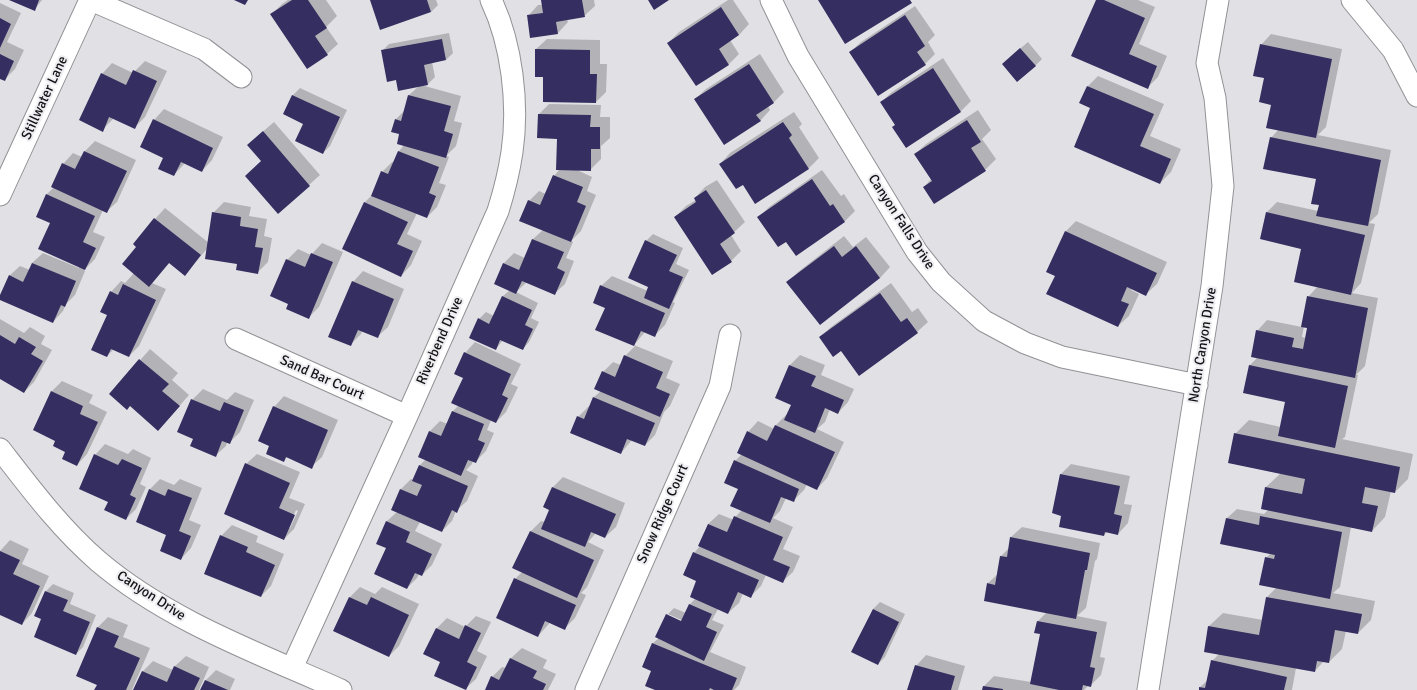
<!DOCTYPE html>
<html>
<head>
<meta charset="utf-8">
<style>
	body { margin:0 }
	canvas { display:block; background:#e0e0e5 }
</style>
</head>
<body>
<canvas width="1417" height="690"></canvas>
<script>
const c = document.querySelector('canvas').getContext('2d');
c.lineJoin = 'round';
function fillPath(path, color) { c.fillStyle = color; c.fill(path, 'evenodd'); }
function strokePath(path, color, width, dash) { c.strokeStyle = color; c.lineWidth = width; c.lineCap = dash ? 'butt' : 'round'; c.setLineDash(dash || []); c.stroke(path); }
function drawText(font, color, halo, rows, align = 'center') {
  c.font = font + ' Signika,sans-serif'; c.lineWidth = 4; c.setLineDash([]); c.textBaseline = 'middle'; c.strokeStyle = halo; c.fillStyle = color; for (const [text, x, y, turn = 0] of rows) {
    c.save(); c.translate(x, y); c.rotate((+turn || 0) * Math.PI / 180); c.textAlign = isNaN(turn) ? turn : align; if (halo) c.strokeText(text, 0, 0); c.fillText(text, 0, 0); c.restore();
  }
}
const shadow = new Path2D(`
	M12,0H42L34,10Z
	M288,0H326L337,16L326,27L338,44L327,54L271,15L282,4Z
	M371,0H436L438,5L431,12Z
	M542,0H594L595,6L584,16L567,19L568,22L558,33L528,16L538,5H543Z
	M728,0H733L749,24L739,35L730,40L739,54L729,64L696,85L668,43L679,32Z
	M1097,0H1138L1155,7L1139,44L1167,56L1158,77L1147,88Z
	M0,3L21,13L7,42L24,50L15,69L4,80L0,78Z
	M915,6L935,35L928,42L935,54L925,64L850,52L861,42Z
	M449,33L453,53L446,60L432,62L435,77L428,84L421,85L461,96L454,121L462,123L456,146L446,156L449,157L439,183L446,185L437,207L427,217L417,213L407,234L422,241L411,265L401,276L343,249L365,202L373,194L382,172L392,162H394L399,151L404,145L396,119L405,110L409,95L419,86L397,79L382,51L389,44Z
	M1271,34L1342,49L1326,127L1318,135L1391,150L1378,214L1369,223L1375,224L1361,283L1352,293L1378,298L1365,366L1356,375H1358L1345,437L1342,439L1413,454L1408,479L1395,492L1391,491L1385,517L1372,531L1351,527L1340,587L1333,593L1375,601L1371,620L1358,633L1346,631L1342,649L1329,662L1324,661L1315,671L1296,668L1292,690H1200V687L1208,680L1212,661L1219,654L1209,626L1223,613L1263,620L1267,597L1277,587L1266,558L1271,553L1226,519L1237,509L1264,514L1268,510L1266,487L1281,473L1235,434L1249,420L1281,427L1286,401L1244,392L1250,365L1257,358V331L1267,320L1302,327L1308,297L1318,286L1302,248L1267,212L1277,202L1318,211L1320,204L1317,179L1271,138L1278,130L1265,78L1261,45ZM1304,326L1308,327L1306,338L1302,337Z
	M547,39L600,40V64H607L606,92L596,102L544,76H536V49Z
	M1028,42L1042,59L1035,66L1010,57Z
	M760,54L784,92L774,102L768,106L770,110L760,121L695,99L706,89Z
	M943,58L971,101L961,111L906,147L896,125L881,102L892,92Z
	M145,61L167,71L145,117L134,128L114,118L102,130V74L112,63L133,73Z
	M1098,76L1164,104L1150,136L1181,149L1171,172L1160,183L1092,107L1088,86Z
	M300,88L347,110L330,146L323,153L305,123L284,114L293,95Z
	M549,104L601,105L600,117H610V138L601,146V159L590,170L575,169L592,177L587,191L596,195L581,231L571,241L573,242L566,258L574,261L565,284L554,294L527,282L516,292L538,303L531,318L539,322L529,342L523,349L503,340L496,349L479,319L486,312L494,316L503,296L510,290L503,264L514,253L525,258L533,239L543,230L529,201L539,191L546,194L554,176L560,169L558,138L539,114Z
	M164,109L223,137L212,160L202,171L185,163L174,175L164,157L154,120Z
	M978,110L991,130L982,139L996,159L985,170L934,203L924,187L931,179L915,154L926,144Z
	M794,112L802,124L799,127L819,158L809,168L756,203L743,183L720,164L730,153Z
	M274,122L320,175L278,213L262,161L259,135Z
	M95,141L136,160L117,202L106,212L103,210L93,232L105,237L95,259L84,270L85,271L75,295L66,304L63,311L53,322L0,299V298L9,276L20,266L30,270L32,263L43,253L79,268V266L51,223L37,216L47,194L54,187L63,164L73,153L82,157L85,151Z
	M822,170L841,196L844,194L855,211L845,221L796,255L786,240L759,217L769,207Z
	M717,180L745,222L731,235L741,251L731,261L675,217L686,206L696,200L695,198L705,187Z
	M224,202L251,207L249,216L267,219L264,236L272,238L268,262L258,272L207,249L185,274L170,262L152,283L166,289L139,346L129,356L114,349L107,356L111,292L121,281L125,283L134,273L138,247L155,219L165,208L209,243L213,213Z
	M1076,221L1167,262L1157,284L1146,294L1132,288L1131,290L1139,294L1129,316L1118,326L1056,276L1047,272L1066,231Z
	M653,234L683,248L676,264L689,270L673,302L675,303L665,325L654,336L645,332L634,345L673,361L666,378L680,384L670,406L664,412L655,435L645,445L632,440L621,453L578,417L589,406L590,407L594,397L601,391L603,372L613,362L621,365L625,356L635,346L597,329L606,308L601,286L612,276L648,291L650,287L646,241Z
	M844,236L853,247L866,237L890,267L880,278L788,282L798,272Z
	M322,243L343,252L319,307L308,318L287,260L298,249L311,255Z
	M363,271L404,289L388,327L377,337L362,331L361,334L350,345L353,282Z
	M891,283L912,312L918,308L928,322L917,332L859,374L841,350L820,337L831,327Z
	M0,319L24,333L30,327L45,336L41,344L52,350L34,382L24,392L0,378Z
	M475,342L521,364L511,384L518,387L506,412L496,422L491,420L487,430L494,433L486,451L476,461L473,460L472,464L466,470L478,476L467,501L456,511L452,521L442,531L420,522L415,531L442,544L432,565L422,575L419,574L417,578L407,588L387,548V521L397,512L392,510L401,489L411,479L414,480L420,465L426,459L419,456L430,431L440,421L448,424L453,411L459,405L464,378L465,353Z
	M150,349L178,373L172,380L189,395L168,419L131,405L110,394Z
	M800,355L825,365L821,375L854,389L848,402L838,413L830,409L825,422L817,429L844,442L827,478L817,489L807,484L804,490L793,501L786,498L780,511L773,518L793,527L783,549L800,556L793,572L782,582L766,575L761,586L751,596L743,593L739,603L728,613L718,609L712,620L724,625L710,652L746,667L739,685L734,690H658L652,670L653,643L659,638L667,615L674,608L686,613L690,604L695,599L698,581L694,553L700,546H699L708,524L719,514L734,520L735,517L742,510L735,461L742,454L748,432L758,421L774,429L776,425L786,415H787L792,404L776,397L790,365ZM668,614L686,622L685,624L668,616Z
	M62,381L93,395L89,403L107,412L87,454L77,465L57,440L34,429L52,391Z
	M203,389L227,400L235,392L254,400L240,432L229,443L227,442L226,446L215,456L194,438L192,400Z
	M284,396L338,420L322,457L311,467L287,457L284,461L271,446L274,407Z
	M105,444L128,454L133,449L151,458L140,484L146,487L136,509L126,519L109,501L95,455Z
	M257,454L300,472L289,498L305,504L294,529L284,539L246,464ZM296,510L298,511L290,528H288Z
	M1071,464L1130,476L1124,504L1132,505L1128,523L1118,534L1107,532L1104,535L1062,515L1061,474Z
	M563,477L625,503L616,527L605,537L596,533L588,542L604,550L587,587L581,593L586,595L575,618L565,628L550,622L548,625L538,636L515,579L522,572L514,568L531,531L541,521L545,522L550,509L552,488Z
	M160,479L174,485L180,479L202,488L189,520L201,525L191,548L181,559L168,534L137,521L150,489Z
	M232,525L258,536L256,542L284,554L271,586L261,596L221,536Z
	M1022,527L1100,543L1097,559L1095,561L1086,608L1077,616L1107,622L1100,657L1105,658L1101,675L1091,685H1089L1084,690H983L984,686L994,676L1031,682L1041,633L1038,621L1047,612L988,583L998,574L1001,556L1009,548L1011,537Z
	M10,540L29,549L22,564L49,576L32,613L22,624L0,614V551Z
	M53,584L74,593L70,604L96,615L83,647L76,654L42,619L46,591Z
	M360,587L375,594L382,587L419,604L399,646L389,656L349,598Z
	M880,602L905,614L885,657L878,664L853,651L873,609Z
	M476,616L491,622L477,651L487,656L476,679L465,689L442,662L424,654L437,628L447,618L465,627Z
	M108,617L128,625L123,637L150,648L132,690H96L98,685L77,676L98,627Z
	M522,648L547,660L543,668L556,674L548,690H486L492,677L502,667L506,668L511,658Z
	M926,655L965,666L958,690H908L916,666Z
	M186,656L209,667L199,690H134L143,671L153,661L173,670L175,666Z
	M216,670L235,679L230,690H201L206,680Z`);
const building = new Path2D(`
	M9,0H39L35,11Z
	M234,0H248L245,5Z
	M292,0H308L327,28L315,36L328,55L307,69L270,14Z
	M370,0H427L431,12L380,30Z
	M541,0H582L585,17L556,22L558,34L530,38L527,15L543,13Z
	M648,0H669L654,10Z
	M818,0H910L912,3L845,44Z
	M1096,0H1104L1145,18L1129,54L1157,66L1148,89L1071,56Z
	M721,7L739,35L719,49L729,65L696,86L667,43Z
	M905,15L925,46L917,52L926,65L878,96L849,52Z
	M0,18L11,24L0,48Z
	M442,39L446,60L424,65L428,85L398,91L396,80L387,82L381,50Z
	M1260,44L1332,59L1316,138L1266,128L1271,105L1259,102L1264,78L1253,76Z
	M1020,48L1036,66L1017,82L1002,64Z
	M535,49L590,50V74H597L596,103L543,102V77H535Z
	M0,54L14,61L5,81L0,79Z
	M749,64L774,103L756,115L761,121L724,145L694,99Z
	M933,68L961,112L906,148L892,127L895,125L880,102Z
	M133,70L157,81L135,129L109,117L103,132L79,120L101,73L126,85Z
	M1087,86L1154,114L1140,146L1171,159L1160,184L1074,147L1090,108L1079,103Z
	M292,95L340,117L323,154L295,141L303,124L283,114Z
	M408,95L451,106L444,131L453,134L446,158L397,144L399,134L391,132L395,119L401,121Z
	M538,114L591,115L590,127H600V149H591V171L556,170L557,139L537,138Z
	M153,119L213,148L202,172L181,162L174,176L158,169L163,158L140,147Z
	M967,120L981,142L971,148L986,171L934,204L923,187L932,181L914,154Z
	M783,122L792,135L789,138L809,169L755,204L743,185L736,189L719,164Z
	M263,131L310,186L278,214L245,176L261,161L247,145Z
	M1270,137L1381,160L1368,226L1316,216L1319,205L1311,204L1316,179L1263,169Z
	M84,151L127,171L107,213L51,187L62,163L75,169Z
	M398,151L439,167L429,193L436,196L427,218L371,196L381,171L388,174Z
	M553,175L583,187L577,202L586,206L571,242L519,221L528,200L540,205Z
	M812,179L830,206L833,204L845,222L796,256L786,242L778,247L757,217Z
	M706,190L735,233L720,244L732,262L712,275L674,217L696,202L694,198Z
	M46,194L95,216L83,242L96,248L85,270L38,249L50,223L36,217Z
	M364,202L408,222L397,244L413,251L401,277L342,249Z
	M212,212L241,217L240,226L258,229L255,247L263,248L258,274L236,270L237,264L205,259Z
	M1266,212L1365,235L1351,295L1294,282L1301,249L1260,239Z
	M154,218L201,255L185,276L169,263L149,287L122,264L136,247L133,244Z
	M1065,231L1157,273L1146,296L1127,287L1121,301L1129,304L1118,327L1046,294L1055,276L1046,272Z
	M532,239L564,252L557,268L565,272L555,295L522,281L516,294L494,284L503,263L519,270Z
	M645,240L677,255L669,271L683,277L669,309L644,298L648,287L628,278Z
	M834,246L842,257L856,246L880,278L820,325L786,282Z
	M311,253L333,262L309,319L286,309L288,304L270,296L286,259L305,267Z
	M32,263L76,281L65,307L61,305L53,323L0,300V295L9,275L23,282Z
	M352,281L394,299L378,338L358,330L351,346L328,337Z
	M123,284L156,300L129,357L111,349L107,357L91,350L107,315L100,312L110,291L118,295Z
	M600,285L665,313L655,337L641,331L634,346L595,330L605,308L593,303Z
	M880,293L901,322L907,318L918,333L859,376L841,351L833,357L819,337Z
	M502,296L532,310L525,325L533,329L523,350L500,340L496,350L469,338L478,318L489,324Z
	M1307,296L1368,308L1355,378L1251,357L1256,330L1294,338L1292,347L1303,349L1307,328L1301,327Z
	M0,335L15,344L19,337L36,347L31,354L43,361L24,393L0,379Z
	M464,352L511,374L502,395L508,398L496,423L451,403L463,378L454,374Z
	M624,355L663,372L656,388L670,394L660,417L594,389L602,371L615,377Z
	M139,359L169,384L162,391L180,406L158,431L130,406L127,410L109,394Z
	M789,365L816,376L811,386L844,400L838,414L825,408L815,433L784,420L791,405L775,398Z
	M1249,365L1348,386L1335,448L1278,436L1285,402L1243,393Z
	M51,391L83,406L80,414L98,422L77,466L62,459L65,452L53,446L55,441L33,430Z
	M593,397L655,423L645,446L627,439L621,454L570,433L577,416L584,419Z
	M191,399L220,411L224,402L244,410L230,444L222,441L216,457L190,446L193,439L177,432Z
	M273,406L328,430L312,469L286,457L284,462L266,454L269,446L258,441Z
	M452,411L484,424L478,440L485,443L476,463L468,460L461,476L418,457L429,431L441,436Z
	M775,425L835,452L817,490L737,453L747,431L767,441Z
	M1234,433L1400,467L1395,493L1365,487L1362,503L1378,506L1372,532L1261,509L1265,487L1302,494L1305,479L1228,463Z
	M94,454L118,465L122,459L142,468L130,495L136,498L126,520L104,510L108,502L79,489Z
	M734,460L799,489L794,502L781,497L770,523L730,506L738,489L724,483Z
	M245,463L290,483L279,508L295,515L284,540L224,514Z
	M419,465L468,486L457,513L452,510L442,532L391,510L400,489L417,496L422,485L412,481Z
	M1060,474L1120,486L1114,514L1122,516L1118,535L1105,532L1104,536L1059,527L1061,516L1052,513Z
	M552,487L616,514L605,538L591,532L585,547L541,529L549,510L543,507Z
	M149,489L165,496L168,489L192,498L179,531L191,536L181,560L160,551L166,535L136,522Z
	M734,516L783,537L773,560L790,567L783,583L698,546L708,524L727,532Z
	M1260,516L1342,532L1330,599L1259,585L1265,557L1274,559L1275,555L1220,544L1226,518L1259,525Z
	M386,521L410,532L406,542L432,554L422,576L415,573L407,589L374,574L386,548L376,544Z
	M530,531L594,560L577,598L512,568Z
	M220,535L248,547L246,552L275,565L261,597L204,574Z
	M1010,537L1090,553L1087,570H1085L1076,619L984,601L987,583L995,585L1000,556L1007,557Z
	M0,551L20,560L13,574L40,586L22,625L0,615Z
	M693,552L759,580L751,598L738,592L728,614L690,597L696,581L683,575Z
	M514,578L576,605L565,630L545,621L538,637L496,618Z
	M45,591L68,600L63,611L90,622L76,655L34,637L41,619L34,616Z
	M349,597L367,605L371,597L409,615L389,657L333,631Z
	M1266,597L1362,614L1358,634L1335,630L1329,663L1317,661L1315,672L1204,652L1208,626L1259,635Z
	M689,604L712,614L706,627L717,632L704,661L655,637L666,614L681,621Z
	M873,609L899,622L878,665L851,652Z
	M1037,621L1097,632L1090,667L1095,668L1091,687L1083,685L1082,690H1059L1030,684L1040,634L1034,633Z
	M465,625L481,633L467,662L477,667L466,690L434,676L440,662L423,654L436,628L459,639Z
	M97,627L119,636L114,647L140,658L126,690H94L97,685L76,676Z
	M652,643L737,678L732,690H714L710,688L709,690H655L645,686L651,671L642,667Z
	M510,658L537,671L533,678L546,684L543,690H485L491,676L499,680Z
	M1211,660L1287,677L1284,690H1199V687L1205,688Z
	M915,665L955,676L951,690H907Z
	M174,666L200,678L194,690H133L142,671L167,682Z
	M205,680L228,690H200Z
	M983,686L1003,689V690H982Z`);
const minor = new Path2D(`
	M91,0L204,49L241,77
	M771,0L798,56L917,252L941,282L984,321L1025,343L1062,357L1197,385
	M1352,0L1393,50L1417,96
	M0,195L90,0
	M236,339L407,416
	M0,449C31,489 60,528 98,561C167,620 258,653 341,690
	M292,668L407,416L498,211C504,192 509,172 512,152C519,104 512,44 491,0
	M586,690L720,386L730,335
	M1148,690L1212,286L1223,186L1215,98L1207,63L1218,0`);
const streetNames = [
	["Stillwater Lane",45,98,-65],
	["Canyon Falls Drive",901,222,57],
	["Riverbend Drive",440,341,-66],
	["North Canyon Drive",1203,345,-81],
	["Sand Bar Court",322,378,24],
	["Snow Ridge Court",663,514,-66],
	["Canyon Drive",151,596,33]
];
fillPath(shadow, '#0003');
fillPath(building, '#352e60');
strokePath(minor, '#929196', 23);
strokePath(minor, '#fff', 21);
drawText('14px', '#131315', '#ededf2', streetNames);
</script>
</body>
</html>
